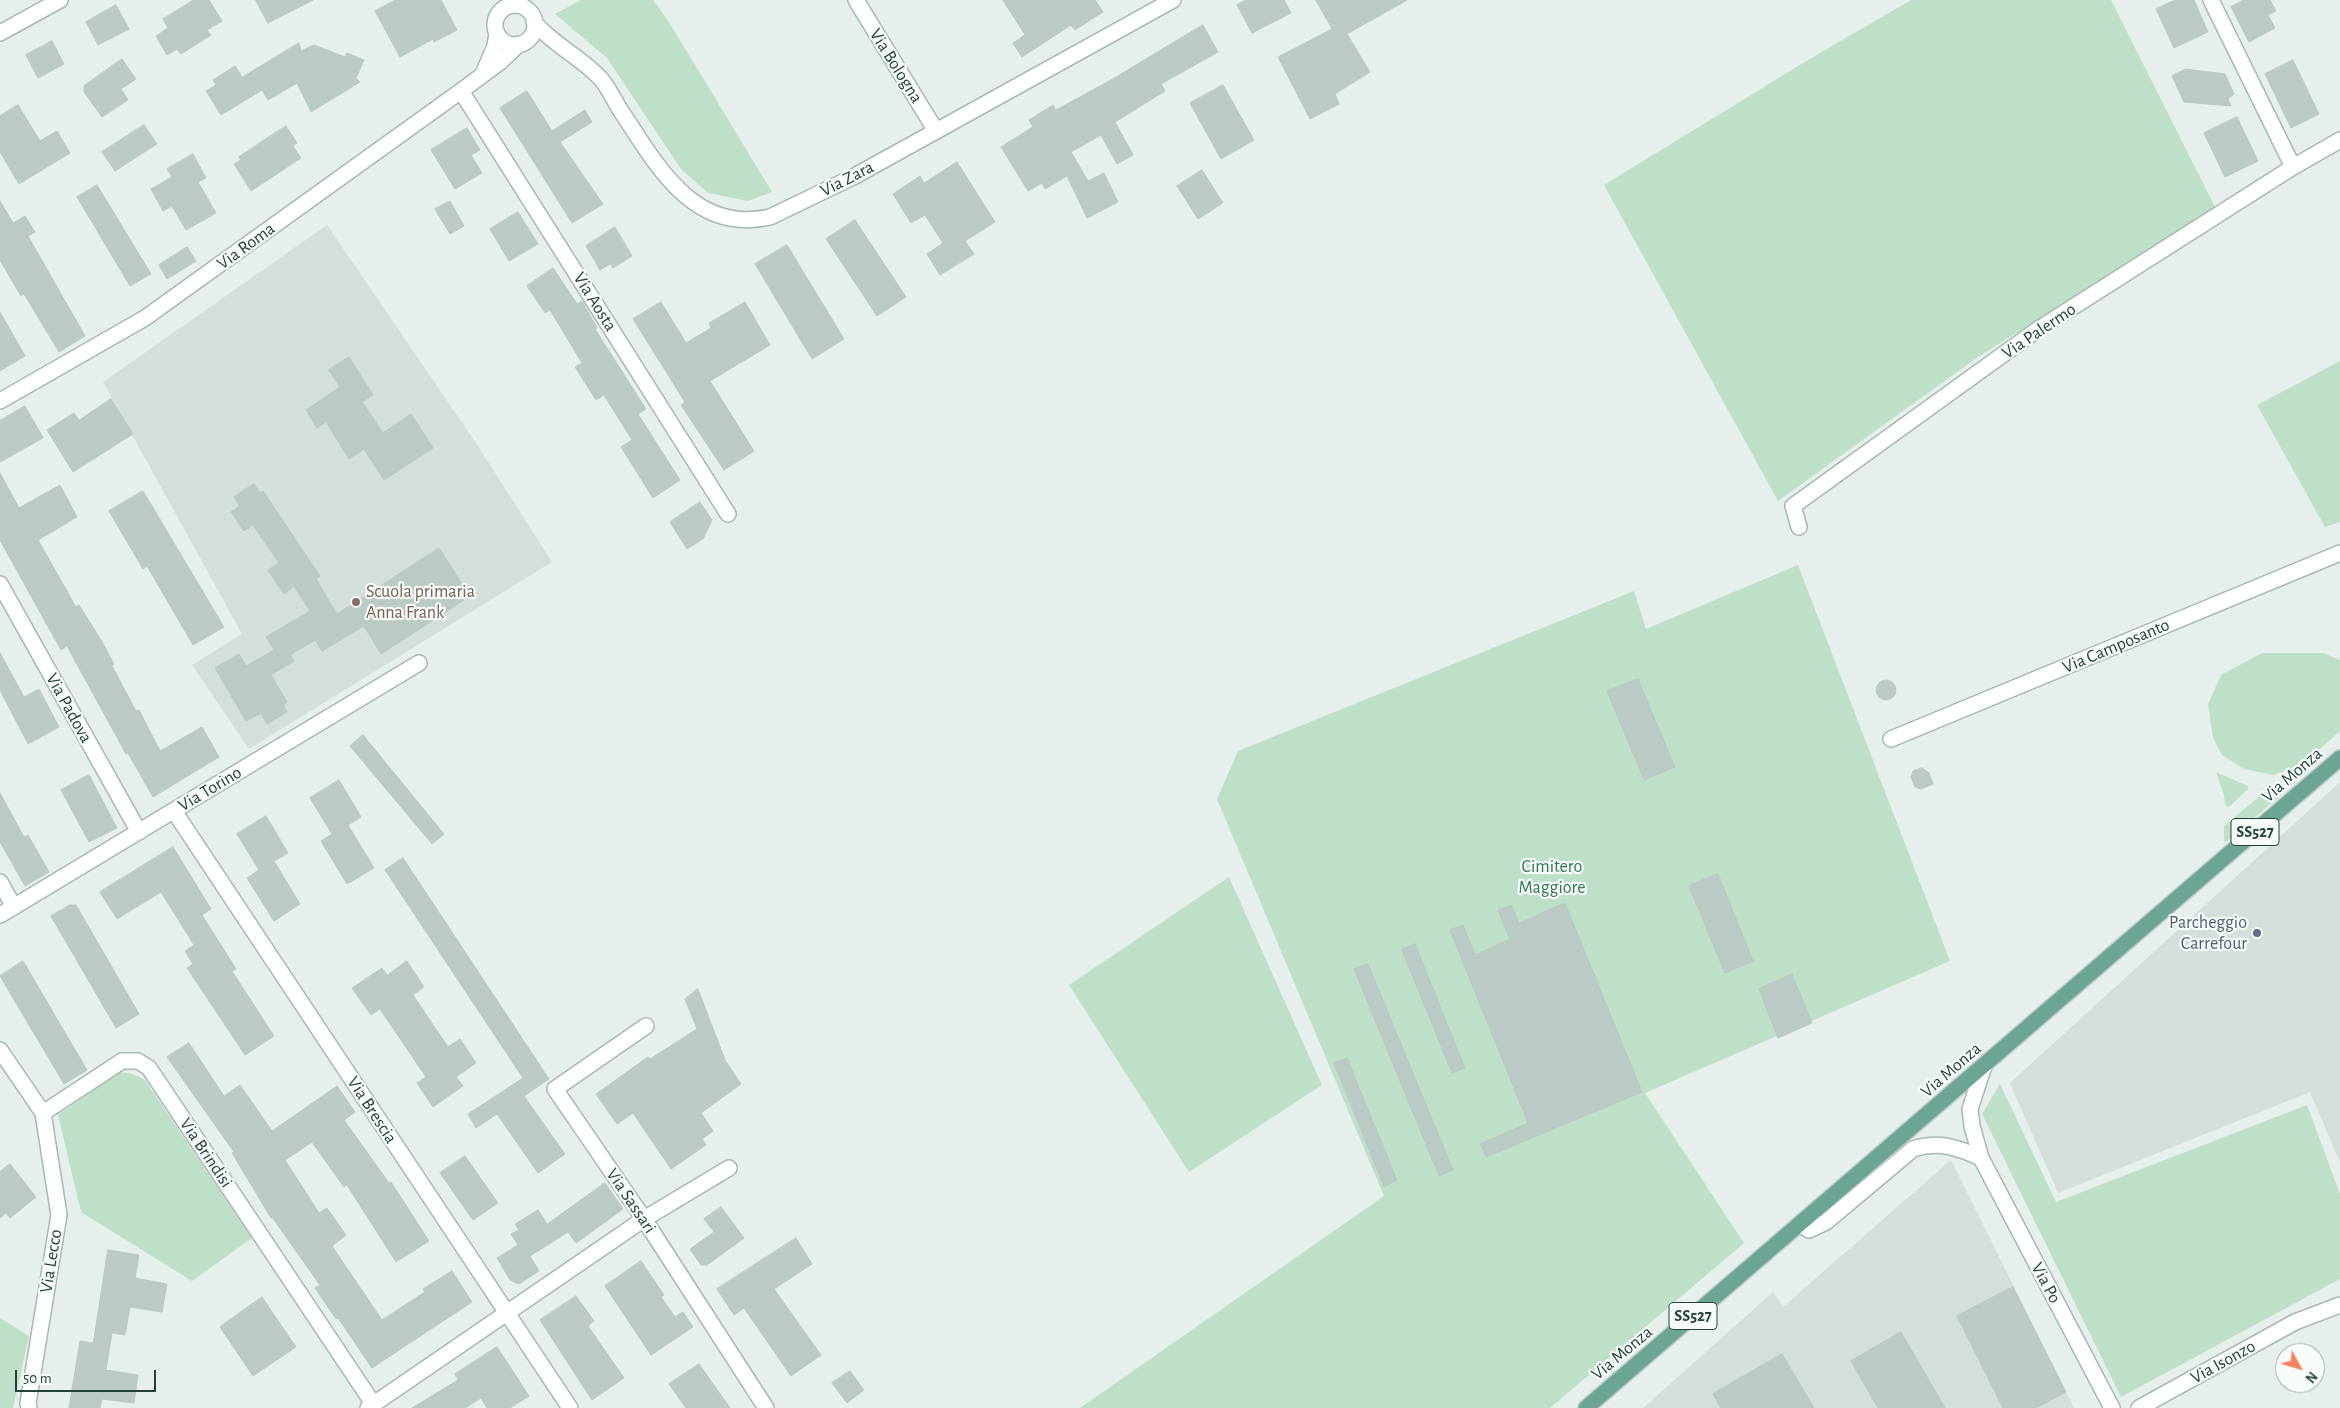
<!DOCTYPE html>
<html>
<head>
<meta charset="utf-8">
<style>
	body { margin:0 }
	#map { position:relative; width:2340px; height:1408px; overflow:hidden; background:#e6efeb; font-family:"Alegreya Sans",sans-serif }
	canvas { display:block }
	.north { position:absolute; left:2275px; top:1343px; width:50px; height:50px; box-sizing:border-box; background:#f7fbf9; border:1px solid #a3b1ad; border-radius:50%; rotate:129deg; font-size:14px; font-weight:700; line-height:20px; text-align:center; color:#24423a }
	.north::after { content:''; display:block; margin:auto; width:18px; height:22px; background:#f4845f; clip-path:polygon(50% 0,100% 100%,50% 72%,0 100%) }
	.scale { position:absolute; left:15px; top:1370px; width:141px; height:22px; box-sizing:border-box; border:2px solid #24423a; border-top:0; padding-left:6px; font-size:15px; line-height:18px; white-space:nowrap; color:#24423a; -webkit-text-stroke:4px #f7fbf9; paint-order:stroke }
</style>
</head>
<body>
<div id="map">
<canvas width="2340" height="1408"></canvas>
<div class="north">N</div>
<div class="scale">50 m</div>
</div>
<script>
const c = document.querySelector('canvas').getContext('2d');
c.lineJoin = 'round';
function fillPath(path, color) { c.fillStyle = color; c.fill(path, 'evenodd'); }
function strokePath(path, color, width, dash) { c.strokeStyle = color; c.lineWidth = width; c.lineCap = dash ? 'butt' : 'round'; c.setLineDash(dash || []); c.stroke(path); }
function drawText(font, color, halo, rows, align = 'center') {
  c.font = font + ' "Alegreya Sans",sans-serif'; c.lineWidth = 4.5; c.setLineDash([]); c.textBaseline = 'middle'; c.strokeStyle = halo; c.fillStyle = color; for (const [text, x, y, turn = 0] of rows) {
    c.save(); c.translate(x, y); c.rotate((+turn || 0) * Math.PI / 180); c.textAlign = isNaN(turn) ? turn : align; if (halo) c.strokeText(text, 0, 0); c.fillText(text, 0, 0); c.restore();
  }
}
const built = new Path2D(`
	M327,225L476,443L552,562L249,749L192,665L242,634L103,382Z
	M2340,782V1162L2310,1092L2058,1193L2010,1083Z
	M1951,1160L2074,1408H1643L1773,1292L1783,1307Z`);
const green = new Path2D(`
	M581,0H653L669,22L772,192L748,201L708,193L681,169L607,58L555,14Z
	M1911,0H2111L2216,209L1978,357L1778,501L1604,185L1808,60Z
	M2340,361V522L2325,527L2257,405Z
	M1798,565L1950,961L1645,1093L1744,1243L1550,1408H1080L1384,1196L1217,799L1238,751L1634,591L1646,629Z
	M2262,653H2323L2340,660V731L2303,764L2273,775L2244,769L2222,755L2213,738L2208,704L2221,675Z
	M2216,772L2248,786V789L2229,807L2225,805L2224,795Z
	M2267,790L2280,791L2281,795L2226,842L2224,841V826Z
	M1229,877L1322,1085L1189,1172L1069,985Z
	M120,1072L133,1074L145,1080L252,1238L192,1281L81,1212L58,1115Z
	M2000,1084L2056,1202L2307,1105L2340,1194V1279L2121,1397L1982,1114Z
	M0,1318L29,1336L13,1408H0Z`);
const building = new Path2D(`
	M194,0H209L222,21L207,30L211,35L181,54L177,49L167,55L156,36L168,28L163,19Z
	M256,0H313L268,23Z
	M396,0H441L457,30L434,42L433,39L400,57L375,11Z
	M1003,0H1095L1103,12L1075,30L1071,25L1022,57L1013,43L1025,35Z
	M1246,0H1284L1291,13L1252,33L1237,5Z
	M1316,0H1407L1347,34L1370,72L1335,94L1339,104L1310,119L1278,57L1332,29Z
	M2176,0H2194L2208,32L2174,48L2156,9Z
	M2244,0H2270L2276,11L2268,15L2275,28L2249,42L2231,7Z
	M116,5L129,29L98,45L86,22Z
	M1203,25L1218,52L1161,84L1165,91L1115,122L1133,155L1117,164L1101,135L1071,152L1088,181L1104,173L1118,202L1087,218L1067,176L1045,189L1042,183L1028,191L1001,147L1033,127L1029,120L1053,105L1056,110L1111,80Z
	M52,41L64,64L38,78L26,55Z
	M299,43L301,51L314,45L345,57L347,53L364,60L356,78L360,82L311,112L297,83L268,100L262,90L221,115L206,91L216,85L213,80L235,66L242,77Z
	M122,59L136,79L121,89L128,100L102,117L84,92V86Z
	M2293,60L2319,114L2291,128L2265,74Z
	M2186,69L2225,74L2234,94L2228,99L2231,106L2184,102L2172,76Z
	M1223,85L1254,140L1221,159L1190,103Z
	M527,91L552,131L585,110L592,122L560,142L603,204L572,223L500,108Z
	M18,105L40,141L57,131L70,153L19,184L0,152V116Z
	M2237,117L2258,161L2225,177L2204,133Z
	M144,125L157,144L115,171L102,152Z
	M286,126L297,143L293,146L301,158L251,191L234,164L241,160L239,157Z
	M467,128L480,150L471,155L482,173L455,189L431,150Z
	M193,154L206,178L198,182L216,213L186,230L172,206L163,211L151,189L172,177L167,169Z
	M957,162L995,222L965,241L974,254L940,275L927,254L943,243L925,215L911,223L893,194L920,176L924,183Z
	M1202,170L1223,203L1198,219L1177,186Z
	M97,185L151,274L130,286L77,197Z
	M0,201L13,223L25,216L35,232L28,236L85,336L59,352L24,294L21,296L0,260Z
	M450,201L464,226L450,234L435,209Z
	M518,212L538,244L509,261L490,229Z
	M855,220L906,297L877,316L826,239Z
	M615,227L632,256L613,268L610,264L600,270L586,246Z
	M787,245L844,339L812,359L755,264Z
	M187,247L196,261L167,279L159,265Z
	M553,268L577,304L582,301L597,328L595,329L646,409L638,414L680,480L653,498L621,447L632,440L604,395L596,400L575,367L582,363L550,310L545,313L527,286Z
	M661,302L686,343L711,328L709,323L745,302L770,345L710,381L754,451L724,470L681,405L685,402L633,319Z
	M0,312L25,356L0,371Z
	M349,357L373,395L362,402L383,433L411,414L433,448L384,480L364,449L349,459L326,422L317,428L306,410L340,387L329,370Z
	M111,399L133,434L73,472L47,430L74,413L79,420Z
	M25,406L43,438L0,462V421Z
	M0,473L19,508L60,485L77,517L38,540L76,607L79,605L101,640L114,664L112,666L136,711L139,710L160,751L202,727L219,757L153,797L128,753L126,754L67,646L61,650L0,540Z
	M254,484L260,493L263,491L320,576L316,579L337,614L439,548L470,596L381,654L364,626L322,651L315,640L290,655L294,661L271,675L287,702L283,705L287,712L267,724L261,713L246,721L215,668L239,654L246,666L274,650L266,637L310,611L294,586L284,594L268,570L279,563L253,525L244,531L231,512L240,506L234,497Z
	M143,491L224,627L193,645L147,566L143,569L109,511Z
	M700,502L712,520L703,539L687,549L670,522Z
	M0,653L24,697L39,689L59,727L28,744L0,690Z
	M1638,679L1675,767L1644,780L1607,691Z
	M1876 690a10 10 0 1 1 20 0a10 10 0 1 1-20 0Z
	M363,735L444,834L432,844L350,746Z
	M1922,768L1929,773L1933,784L1921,789L1915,787L1911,777L1913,771Z
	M89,775L117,828L89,842L61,790Z
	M339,780L361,817L348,825L374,868L347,884L321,841L332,834L310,798Z
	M0,793L24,837L28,835L49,872L25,886L0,842Z
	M266,816L288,853L274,861L300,904L274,921L247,878L259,870L237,834Z
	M173,847L211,909L202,915L236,969L232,971L274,1036L245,1055L187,968L193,964L185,951L194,945L161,892L117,919L100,892Z
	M403,858L549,1079L524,1096L565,1154L538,1173L497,1114L476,1128L468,1114L523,1078L385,870Z
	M1718,874L1753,961L1725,973L1689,886Z
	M1565,903L1642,1092L1486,1157L1480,1144L1528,1123L1450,930L1463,925L1475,955L1510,939L1498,910L1511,905L1519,923Z
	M70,905H76L139,1014L116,1028L51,916Z
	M1415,944L1465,1068L1452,1073L1402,950Z
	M23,961L87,1070L64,1084L0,976Z
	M407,961L424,987L413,995L448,1047L460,1039L476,1063L456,1077L463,1086L433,1107L417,1083L426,1077L380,1009L371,1015L352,988L382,968L387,975Z
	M1368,964L1453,1170L1439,1176L1354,969Z
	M1792,974L1812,1023L1778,1038L1759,989Z
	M698,989L725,1060L741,1084L701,1113L713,1131L702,1139L706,1145L671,1169L633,1113L617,1124L596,1094L648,1057L650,1059L697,1029L685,999Z
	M189,1043L224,1096L240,1085L272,1131L337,1086L355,1112L344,1120L389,1183L391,1182L429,1241L396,1262L347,1185L344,1187L312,1142L285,1160L319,1213L327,1208L346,1235L332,1246L382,1320L425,1292L423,1289L452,1271L472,1302L372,1368L338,1318L336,1319L315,1288L320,1285L272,1217L271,1218L232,1153L234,1152L167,1057Z
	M1347,1058L1397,1180L1384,1187L1334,1063Z
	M465,1156L498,1203L473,1220L440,1173Z
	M10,1164L36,1197L10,1218L6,1213L0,1218V1172Z
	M605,1183L623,1209L576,1243L568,1232L530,1256L539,1271L519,1284L510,1280L497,1258L518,1245L511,1234L519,1230L515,1224L538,1210L547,1224Z
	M721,1207L744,1238L707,1265H701L690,1249L714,1232L704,1219Z
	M796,1238L812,1264L774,1289L821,1355L791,1376L744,1308L734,1315L717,1289Z
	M108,1250L139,1255L135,1278L167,1284L162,1312L130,1307L125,1335L112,1333L106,1370L138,1375L134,1403L102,1399L100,1408H69L80,1341L93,1343Z
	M641,1261L664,1295L661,1297L675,1317L683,1312L693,1327L651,1355L605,1286Z
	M2013,1287L2066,1392L2036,1408H2003L1957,1316Z
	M576,1296L594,1321L588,1326L624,1378L592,1400L540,1320Z
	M262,1297L296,1347L253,1376L220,1327Z
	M1901,1332L1945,1408H1878L1851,1361Z
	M497,1347L529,1396L510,1408H487L481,1398L465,1408H412L458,1380L455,1374Z
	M1782,1354L1814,1408H1721L1713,1394Z
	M699,1364L730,1408H686L669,1384Z
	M850,1371L864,1390L847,1403L832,1383Z`);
const minor = new Path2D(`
	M856,0L936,131
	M2211,0L2293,167
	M495 25a20 20 0 1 1 40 0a20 20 0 1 1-40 0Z
	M534,22C553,45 581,57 601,79C608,87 613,98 619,108C655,162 692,235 770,217L853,177L1173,0
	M0,33L60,0
	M483,74L495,46L497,33
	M461,91L728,514
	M0,401L145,318L461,91L500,62L519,44
	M1799,527L1793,506L2037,330L2293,167L2340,140
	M0,584L139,832
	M1891,739L2340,553
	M174,811L570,1408
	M0,882L14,907
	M0,915L419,663
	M646,1026L555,1089L644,1219L766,1408
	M0,1050L43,1113L59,1215L28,1403L29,1408
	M1984,1066L1970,1109L1972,1126L1981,1158L2112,1408
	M43,1113L122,1061H138L149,1068L374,1405
	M1801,1225L1809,1230L1826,1222L1913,1149C1939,1141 1957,1147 1981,1158
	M368,1408L644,1219L729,1168
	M2139,1408L2295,1322L2340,1305`);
const major = new Path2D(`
	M1586,1408L2340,758`);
const markers = [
	[356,602,5,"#8d6e63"],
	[2257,933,5,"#5c6f8a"]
];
const shields = [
	[2255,832,48],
	[1693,1316,48]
];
const shieldNames = [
	["SS527",2255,832],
	["SS527",1693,1316]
];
const streetNames = [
	["Via Bologna",896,66,58],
	["Via Zara",847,179,-27],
	["Via Roma",246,246,-36],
	["Via Aosta",595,302,58],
	["Via Palermo",2039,331,-34],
	["Via Camposanto",2116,646,-23],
	["Via Padova",69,708,61],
	["Via Monza",2292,775,-41],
	["Via Torino",210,789,-31],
	["Via Monza",1951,1070,-41],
	["Via Brescia",372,1110,57],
	["Via Brindisi",206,1153,56],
	["Via Sassari",631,1201,56],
	["Via Lecco",51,1261,-81],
	["Via Po",2046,1283,62],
	["Via Monza",1622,1353,-40],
	["Via Isonzo",2223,1362,-29]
];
const educationNames = [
	["Scuola primaria",366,592],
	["Anna Frank",366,613]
];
const parkNames = [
	["Cimitero",1552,867],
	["Maggiore",1552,888]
];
const serviceNames = [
	["Parcheggio",2247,923],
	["Carrefour",2247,944]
];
fillPath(built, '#d4dfda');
fillPath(green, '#bfe0c8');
fillPath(building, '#bbcac4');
strokePath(building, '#b8c9c2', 1);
strokePath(minor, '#a8b8b2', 18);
strokePath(major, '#c2cac8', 18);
strokePath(minor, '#fff', 15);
strokePath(major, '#6aa596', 15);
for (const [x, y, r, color] of markers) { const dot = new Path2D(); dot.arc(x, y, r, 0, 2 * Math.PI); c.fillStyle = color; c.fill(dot); strokePath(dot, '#f7fbf9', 2); }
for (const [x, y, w] of shields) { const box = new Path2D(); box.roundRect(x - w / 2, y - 13.5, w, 27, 4); c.fillStyle = '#f7fbf9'; c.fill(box); strokePath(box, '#24423a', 1); }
drawText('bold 16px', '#24423a', null, shieldNames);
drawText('18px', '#24423a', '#f7fbf9', streetNames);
drawText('18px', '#785e54', '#f7fbf9', educationNames, 'left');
drawText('18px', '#2d7a4b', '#f7fbf9', parkNames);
drawText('18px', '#4e5e75', '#f7fbf9', serviceNames, 'right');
</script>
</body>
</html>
